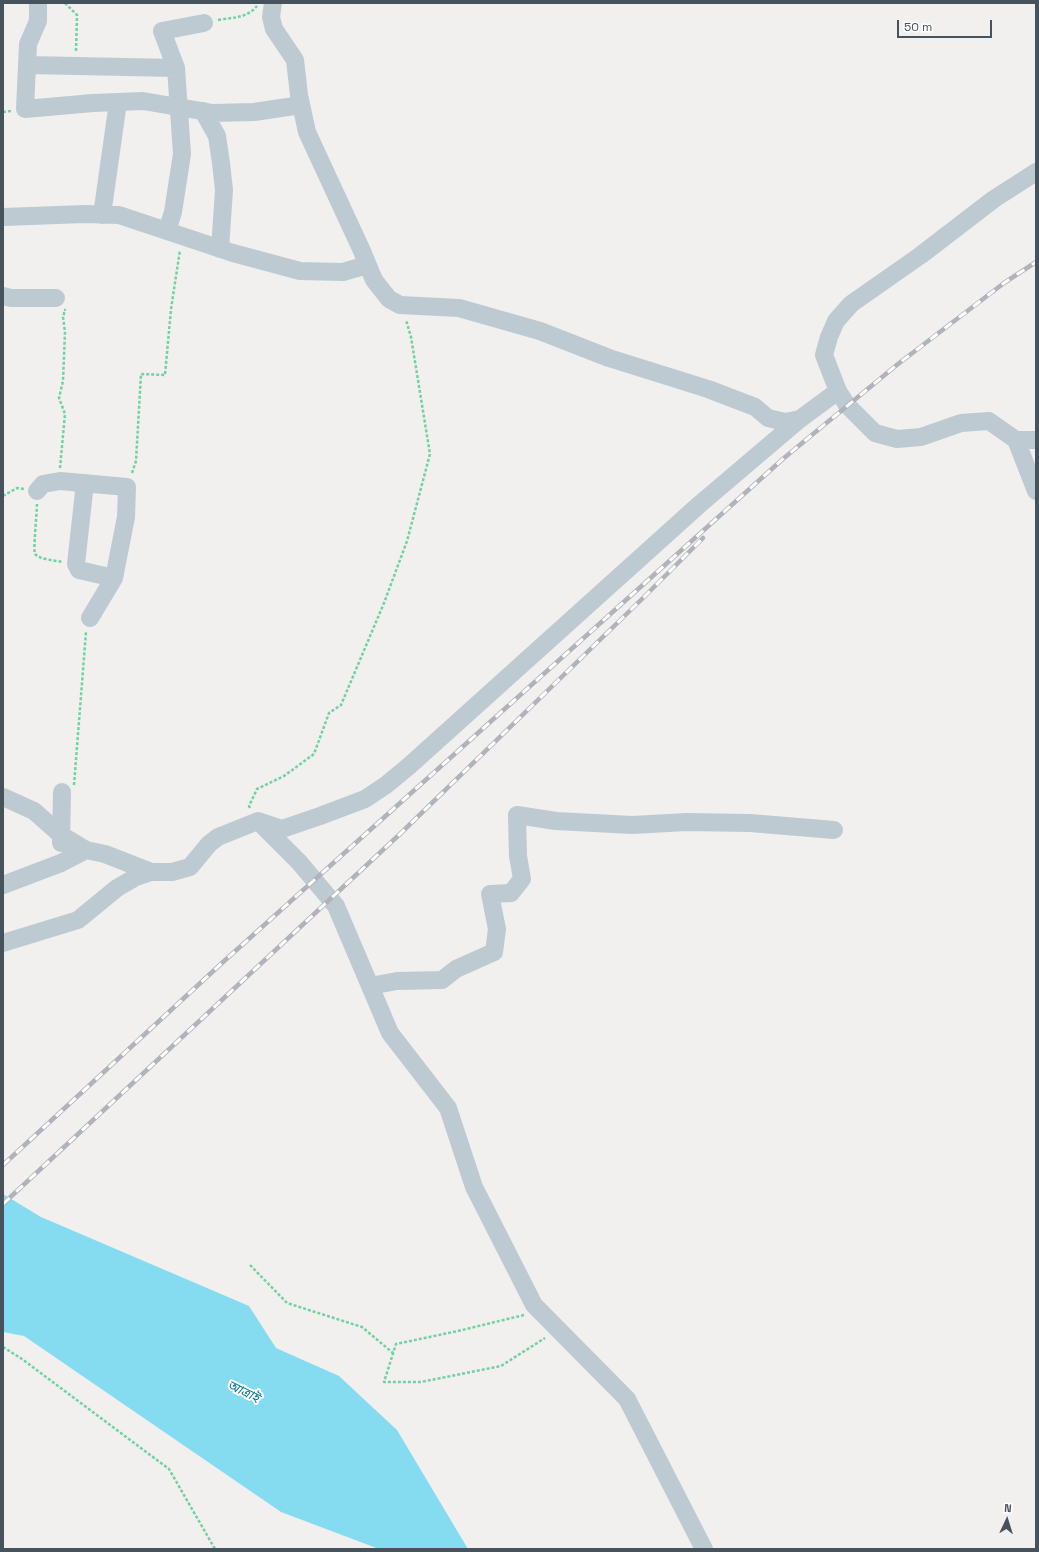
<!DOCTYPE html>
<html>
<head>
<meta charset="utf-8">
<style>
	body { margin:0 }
	#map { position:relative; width:1039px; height:1552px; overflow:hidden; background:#f2efef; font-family:"Space Grotesk",sans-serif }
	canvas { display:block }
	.frame { position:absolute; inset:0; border:4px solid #46535d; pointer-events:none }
	.north { position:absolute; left:987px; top:1500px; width:40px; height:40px; -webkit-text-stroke:3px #fff; paint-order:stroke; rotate:4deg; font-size:11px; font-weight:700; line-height:16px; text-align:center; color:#46535d }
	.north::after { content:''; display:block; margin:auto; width:14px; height:18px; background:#46535d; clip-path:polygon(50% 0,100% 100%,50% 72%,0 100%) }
	.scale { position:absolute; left:897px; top:20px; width:95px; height:18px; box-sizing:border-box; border:2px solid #46535d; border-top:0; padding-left:5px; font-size:12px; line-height:14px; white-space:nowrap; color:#46535d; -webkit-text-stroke:3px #fff; paint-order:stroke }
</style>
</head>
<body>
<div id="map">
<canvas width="1039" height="1552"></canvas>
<div class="frame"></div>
<div class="north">N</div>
<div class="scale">50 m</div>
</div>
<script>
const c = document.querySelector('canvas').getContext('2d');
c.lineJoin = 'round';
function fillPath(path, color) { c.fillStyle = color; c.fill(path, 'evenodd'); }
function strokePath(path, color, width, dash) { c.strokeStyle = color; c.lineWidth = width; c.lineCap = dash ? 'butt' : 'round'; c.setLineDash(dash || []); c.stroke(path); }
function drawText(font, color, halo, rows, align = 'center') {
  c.font = font + ' "Space Grotesk","Noto Sans Bengali",sans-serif'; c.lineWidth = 4; c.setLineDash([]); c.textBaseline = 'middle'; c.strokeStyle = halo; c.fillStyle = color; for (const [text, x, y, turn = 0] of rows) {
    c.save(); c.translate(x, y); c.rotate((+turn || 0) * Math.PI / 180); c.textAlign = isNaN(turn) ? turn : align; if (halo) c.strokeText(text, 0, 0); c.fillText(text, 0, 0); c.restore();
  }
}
const water = new Path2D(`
	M3,1194L41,1217L249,1306L276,1348L339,1376L397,1430L468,1549H379L281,1512L24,1336L3,1332Z`);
const path = new Path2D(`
	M65,3L77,15L76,52
	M218,20C233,17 246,19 257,6
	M3,112L11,111
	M60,468L65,414L59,398L63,381L65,332L63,317L65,310H64
	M132,473L136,461L141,374L165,375L171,309L180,250
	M3,496L17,488L24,489
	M37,504C37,512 33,551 35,554C40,560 55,560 62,562
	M74,785L86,632
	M250,808L249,806L257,789L284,776L314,754L329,713L341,705L384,603L407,541L430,454L411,337L406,320
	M250,1265L287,1303L362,1327L393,1353
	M524,1315L458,1331L396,1344L384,1382H421L501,1366L545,1338
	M3,1347L22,1359L169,1469L215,1549`);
const minor = new Path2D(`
	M38,3V21L28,44L25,109L93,103L143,101L213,113L254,112L301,105
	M273,3L271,17L274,29L295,60L299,95L307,132L362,251L374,280L389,299L400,305L459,308L540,331L609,358L708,389L755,407L768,418L785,422L800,419
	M27,65L176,68
	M203,111L217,136L221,163L224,190L220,249
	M1036,172L994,199L921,255L851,304L836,321L829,337L824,355L838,391L847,405L875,433L897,439L921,437L961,423L989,421L1016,440H1036
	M102,215L118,102
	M3,217L85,214L119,215L233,253L300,271L343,272L367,265
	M167,231L173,212L182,154L176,68L162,31L204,23
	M3,296L11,298H56
	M1016,440L1036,491
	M85,483L76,564L79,570L114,578
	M37,491L43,484L60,481L127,487L126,517L114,578L90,618
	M3,797L34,811L61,835L86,850
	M260,823L299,862L336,906L390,1033L448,1108L474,1187L534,1305L627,1399L704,1549
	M61,843L62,792
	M3,885L61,863L86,850L105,854L151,872H172L190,867L209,844L218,837L258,821L282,829L320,816L365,799L386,785L409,766L700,504L800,419L838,391
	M3,943L78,920L117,888L136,877L151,872
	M370,986L397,981L442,980L456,969L494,952L497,929L490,894L511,893L522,879L518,856L517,815L556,821L632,825L687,822L750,823L834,830`);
const rail = new Path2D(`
	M3,1165L222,963L784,458L898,364L1004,283L1036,262
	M3,1204L400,834L643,598L703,538`);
const waterNames = [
	["আত্রাই",243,1392,26]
];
fillPath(water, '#85dcf1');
strokePath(path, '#70d2a0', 2.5, [3, 2]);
strokePath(minor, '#becad2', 18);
strokePath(rail, '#b0b4ba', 4.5);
strokePath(rail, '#fff', 3, [9]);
drawText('italic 13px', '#067d9a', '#fff', waterNames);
</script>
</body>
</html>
